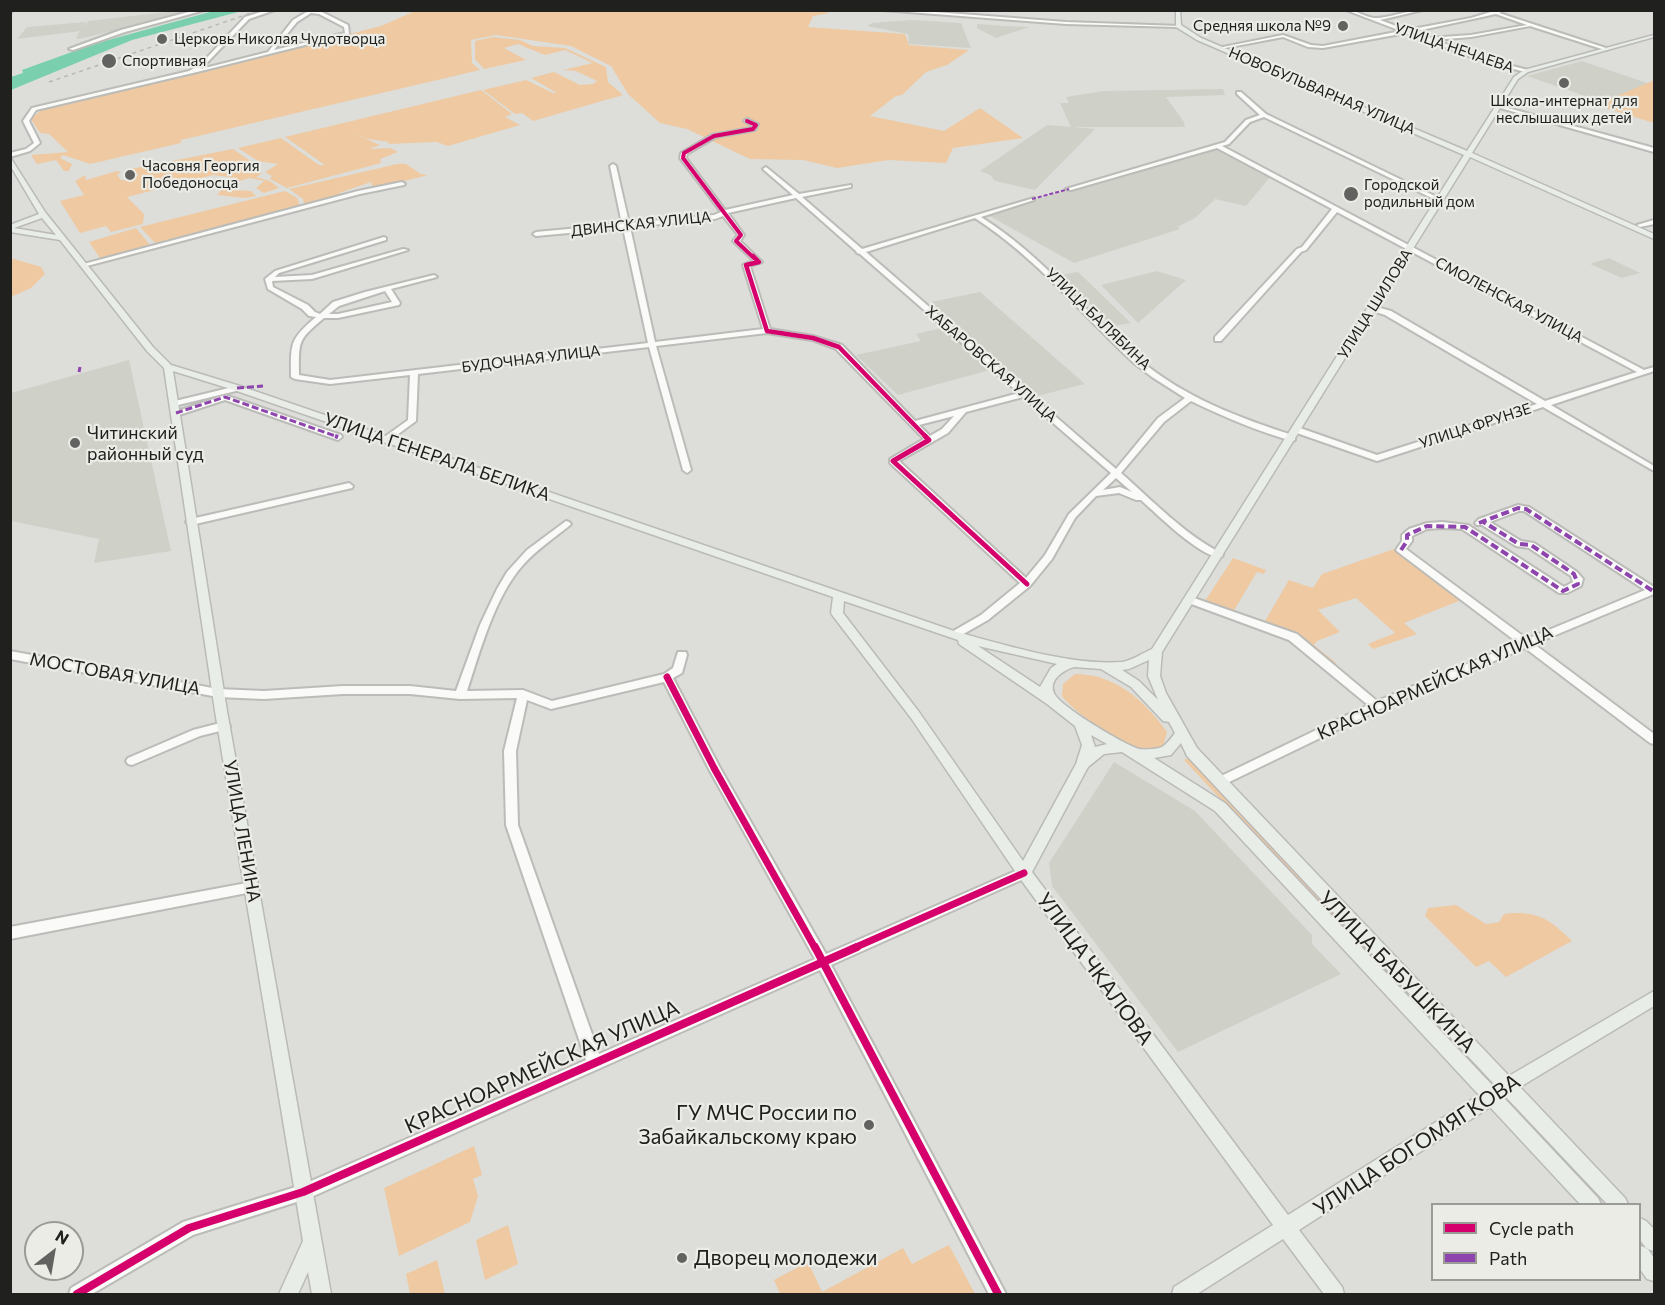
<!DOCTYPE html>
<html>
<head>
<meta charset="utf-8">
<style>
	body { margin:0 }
	#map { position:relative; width:1665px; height:1305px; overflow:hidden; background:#dddeda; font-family:Commissioner,sans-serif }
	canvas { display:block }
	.frame { position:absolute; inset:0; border:12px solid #20211f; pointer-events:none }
	.legend { position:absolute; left:1431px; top:1203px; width:210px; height:78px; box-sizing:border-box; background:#ebece6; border:2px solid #9a9b96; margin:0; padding:8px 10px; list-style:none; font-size:18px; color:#20211f }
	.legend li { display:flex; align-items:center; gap:12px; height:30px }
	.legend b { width:30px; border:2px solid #9a9b96 }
	.north { position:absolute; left:24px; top:1221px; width:60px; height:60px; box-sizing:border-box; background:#ebece6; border:2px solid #9a9b96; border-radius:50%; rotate:31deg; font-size:16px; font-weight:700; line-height:24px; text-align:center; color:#20211f }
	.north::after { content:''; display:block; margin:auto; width:21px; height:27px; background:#626360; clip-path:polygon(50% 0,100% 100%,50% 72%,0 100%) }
</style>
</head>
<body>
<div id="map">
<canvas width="1665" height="1305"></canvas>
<div class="frame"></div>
<ul class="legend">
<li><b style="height:8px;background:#d6006c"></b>Cycle path</li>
<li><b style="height:8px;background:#8e44ad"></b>Path</li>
</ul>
<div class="north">N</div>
</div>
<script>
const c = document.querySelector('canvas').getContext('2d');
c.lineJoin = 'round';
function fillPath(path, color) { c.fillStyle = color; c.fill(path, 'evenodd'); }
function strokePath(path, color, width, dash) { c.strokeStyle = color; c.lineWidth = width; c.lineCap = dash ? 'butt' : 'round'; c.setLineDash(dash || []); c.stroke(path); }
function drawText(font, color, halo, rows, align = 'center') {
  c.font = font + ' Commissioner,sans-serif'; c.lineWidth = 4.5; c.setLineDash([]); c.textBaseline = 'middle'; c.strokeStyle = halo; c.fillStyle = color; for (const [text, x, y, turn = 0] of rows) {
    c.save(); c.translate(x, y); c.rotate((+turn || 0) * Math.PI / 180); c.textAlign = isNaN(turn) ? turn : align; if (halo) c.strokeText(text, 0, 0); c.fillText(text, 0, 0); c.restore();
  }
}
const built = new Path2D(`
	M176,11H199L79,39L76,38L80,31L17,39L27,27L86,22L85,27L88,21Z
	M912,20L961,23L971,48L909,44L908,34L867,26L872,23Z
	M977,24L1005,26L1029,27L996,38L977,28Z
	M1582,61L1653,85L1608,104L1527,76Z
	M1223,89L1225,95L1166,97L1184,122L1185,127H1074L1095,129L1035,190L995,181L990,175L980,171L1047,125L1071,127L1060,103H1069L1066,97L1104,91Z
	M1213,148L1270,177L1246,206L1215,199L1195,218L1177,227L1180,229L1074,263L986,214Z
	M1609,258L1640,273L1622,278L1590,264Z
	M1157,271L1186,280L1138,323L1101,285Z
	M1078,272L1131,323L1113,326L1060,275Z
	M980,292L1085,384L1037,396L931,302Z
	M942,328L990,370L898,395L856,355L921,341L916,334Z
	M129,360L171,551L94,563L99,539L11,521V393Z
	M1114,762L1195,811L1312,935V944L1341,974L1178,1052L1052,886L1049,863Z`);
const green = new Path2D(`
	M818,10L829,13L813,16L808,27L905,34L909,45L969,50L947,65L926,72L902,95L896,96L870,116L944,131L980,108L1023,138L953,148L946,163L889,160L837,168L803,160L750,159L687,129L660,123L628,94L611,66L571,46L496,35L471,40L472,63L480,70L181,140V143L90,164L63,155L60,158L72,164L69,171H64L56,160L37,164L31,155L68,152L49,134L40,133L31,119L46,106L95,97L204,71L381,26L415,11Z
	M493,37L520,40L533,46L565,48L606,67L608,82L623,95L533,121L522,113L515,114L483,90L526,80L553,93H557L531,78L554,72L580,85L593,84L597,81L576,71L563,70L593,63L565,50L545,55L518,44L504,48L526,60L484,69L475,59V41Z
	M1654,80V123L1596,105L1650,82Z
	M481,90L512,114L505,117L520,125L448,146L437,142L388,144L389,142L368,139L353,133L380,145L369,149L390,148L398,152L380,159L381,163L287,188L270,179L272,176L265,172L278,164L258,161L238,148L281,138L319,165H325L285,137Z
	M233,149L259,167L261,174L256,177L270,181L279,188L264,193L256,188L264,181L250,178L235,182L232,190L251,191L256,196L245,198L217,195L222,189L219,185L236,178L213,175L127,197L144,214L143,224L111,232L106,226L80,233L60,201L84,195L75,181L85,175L86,180L117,171L121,172L117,175L121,180H128L139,175L126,170Z
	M397,164H406L421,174L428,175L373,189L371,182L339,193L342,195L308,204H304L303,199L289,189Z
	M285,191L297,198L300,206L155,243L140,227Z
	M136,228L150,245L100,258L89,242Z
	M11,258L41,267L45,274L31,288L11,297Z
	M1394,549L1461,600L1404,623L1417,634L1373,649L1368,644L1395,633L1356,598L1318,610L1340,632L1317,641L1314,645L1336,663L1333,667L1267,624L1265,621L1289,580L1313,588L1322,574Z
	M1233,558L1266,570L1264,574L1257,572L1233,612L1205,601Z
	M1075,674C1115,674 1144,700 1167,732L1163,746C1154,750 1146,750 1136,747C1118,742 1072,711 1062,696L1063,684Z
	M1191,757L1464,1048L1457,1052L1184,760Z
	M1456,905L1486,924L1499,922L1504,914C1536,910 1550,919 1572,941L1506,977L1489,961L1476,967L1425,916L1428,908Z
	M474,1146L482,1175L473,1179L478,1196L470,1222L399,1256L384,1188Z
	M508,1225L518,1264L485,1280L476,1240Z
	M949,1245L975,1294H780L774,1280L808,1262L822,1292L903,1248L912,1264Z
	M437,1260L445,1294H410L406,1274Z`);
const water = new Path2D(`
	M217,10L242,11L132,40L11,90V77L23,73L22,70L94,44Z`);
const minor = new Path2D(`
	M196,10H205L125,32L73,50L69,49L121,30Z
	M267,10H275L249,19L201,69L268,52L293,20L310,10L322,12L348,25L349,34L197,72L36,110L29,121L40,143L30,151L10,157V153L26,149L34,143L23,121L32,108L189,71L200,65L245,17ZM311,13L319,14L344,27L345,33L274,50L297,22Z
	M882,10H909L1066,22L1180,26L1178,27L1066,24Z
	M1346,10C1357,10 1364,17 1374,18C1386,19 1408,10 1423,10L1380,20L1407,30L1471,18L1497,10H1506L1499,13L1609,49L1605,50L1530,26L1471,37L1434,40L1493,61L1528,70L1526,72L1489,63L1406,33L1323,48L1308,47L1283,37L1220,49L1218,48L1283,35L1311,45L1323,46L1401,31ZM1496,14L1527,25L1471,35L1428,38L1412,32Z
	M1237,92H1241L1266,114L1443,200L1438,201L1264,117L1250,122L1229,144L1222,146L1644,370L1654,367V371L1551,405L1654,466V471L1543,407L1377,461L1294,432V428H1300L1377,455L1537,404L1385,315L1370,310L1369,308L1373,306L1391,311L1545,401L1637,372L1337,212L1306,250L1301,252L1221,341H1215V337L1297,249L1302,247L1332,209L1217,148L1071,190L1066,189L1225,142L1246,120L1260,115L1237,94Z
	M1497,105L1654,148V152L1497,107Z
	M747,119L758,124L755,130L716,137L687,154L686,158L725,210L793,195L764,170L763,169L766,167L799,194L851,185V187L802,197L862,249L1034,198V200L981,217C1045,257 1084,312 1140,360C1185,398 1240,418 1295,436V440L1292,441C1257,431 1224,417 1191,401L1164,422L1121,473C1153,501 1184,534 1221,553L1223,555L1221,557C1202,559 1157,514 1141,500H1136L1119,493L1096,496L1075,518L1052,559L1030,586L988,620L958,637H950L949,635L950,633L981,615L1020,583L890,463V459L924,439L836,349L812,340L767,333L656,346L691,470L687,473L683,470L649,347L418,374L416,421L386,443L382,440L383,438L408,420L410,375L330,384L295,379L291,377C291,343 289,340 316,317L309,316L302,309L268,289L265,279L275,271L384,237L386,238V240L279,273L275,277L312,275L403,249L408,250L312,279L272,281L273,287L308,305L315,312L320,314L333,302L365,292L434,275L437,277L391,289L400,303L399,305L338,318H324C297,341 299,340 299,375L330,380L648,343L623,228L536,236L533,234L536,232L622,224L610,166L613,164L616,166L629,223L714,215L721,212L680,158L681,153L712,135L751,128L753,126L744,121ZM796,198L856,251L857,253L860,254L1019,393L915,421L842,345L813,336L770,329L750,266L762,262L740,241L744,235L728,213ZM723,216L738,235L733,241L754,261L743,265L763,329L655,342L630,227L715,219ZM975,218C1037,258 1082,315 1135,364L1152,377L1185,398L1158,418L1116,469L866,252ZM385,291L392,302L338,314H329L339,306ZM1023,397L1111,473L1069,514L1045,555L1026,578L899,461L948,433L966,412ZM954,416L942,429L930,436L919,425ZM1116,478L1132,492L1120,487L1103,490Z
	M402,182L405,184L404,185L360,194L83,267L80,265L358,191Z
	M1654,220V224L1640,227L1637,225Z
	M237,386L241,388L240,390L174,406L170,404L171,402Z
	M225,395L341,435L342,437L338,440L335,439L225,400L179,415H176L172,413Z
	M349,483L353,486L352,488L191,525L186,522L191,519Z
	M1518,505L1529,507L1654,587V594L1534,644L1654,734V744L1650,743L1525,648L1380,709L1223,785L1219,787L1215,785L1213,782L1215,779L1368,705L1289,640L1186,602L1185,600L1186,598H1194L1297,634L1377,701L1518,643L1398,552L1396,550L1402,541V535L1409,529L1427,523L1442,522L1468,525L1564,587L1573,582L1571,576L1529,548L1516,546L1482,525H1477L1475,523L1479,519ZM1519,511H1524L1645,590L1527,639L1406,549L1412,541V536L1427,529L1442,528L1462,529L1559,593H1567L1581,586L1583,579L1577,572L1534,543L1521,541L1490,522Z
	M566,521L569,522L571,524L569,526C554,538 536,550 523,565C495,596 480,651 467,691L523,690L552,701L664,674L673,668L678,652H686L687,655L682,673L673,678L719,766L826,954L1020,869L1024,868L1028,869L1030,873L1028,877L831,965L1006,1294H989L820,970L309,1198L193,1235L92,1294H69L71,1288L183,1222L302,1185L586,1060L506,825L504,751L517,698L460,699L410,694H343L264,699L218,697L10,659V651L218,689L264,691L343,686H410L456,691L480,625L497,589L507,572L527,550ZM664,682L710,771L815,959L599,1054L518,825L516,751L527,700L551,709Z
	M224,722L228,723L230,726L228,729L200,736L132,765L128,764L126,761L128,758L193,730Z
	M252,882L257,883L258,887L257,891L252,892L10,939V927Z`);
const major = new Path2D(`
	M10,10H13L10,14Z
	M1176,10H1180L1181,25L1201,38L1467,151L1514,77L1524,70L1654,35V37L1528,72L1518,79L1472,153L1654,234V239L1470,157L1162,652L1160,676L1166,693L1197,748L1509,1076L1654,991V1006L1520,1087L1625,1198L1628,1204H1607L1506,1097L1504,1098L1598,1198L1601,1204H1580L1490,1107L1299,1230L1342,1287L1344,1294H1324L1283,1239L1197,1294H1172L1174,1287L1273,1225L1019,877L911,718L833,616L831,613L833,597L234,390L173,371L227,711L331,1294H312L308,1272L298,1294H279L303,1241L215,711L164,368L147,351L60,240L10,232V225L39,214L10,165V157L45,212L153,347L171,365L240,386L957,632C1005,645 1073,666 1122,662C1131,661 1143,653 1152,649L1464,155L1197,40L1176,27ZM42,218L56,235L14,228ZM844,601L958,640L959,644L1047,704L1075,726L1082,745L1076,764L1023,861L919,712L843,613ZM978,646L1057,664L1051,668L1040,687ZM1149,660L1148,676L1158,700L1139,681L1122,670L1129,669ZM1074,667L1101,669L1131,687L1163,721L1169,722L1175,733C1172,737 1167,744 1162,747C1158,749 1144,750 1139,749C1125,745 1059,706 1054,693C1048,680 1064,670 1074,667ZM1091,735L1107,744L1095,747ZM1181,743L1187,756L1495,1085L1493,1086L1225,803L1154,758L1171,755ZM1122,752L1215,811L1479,1095L1288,1215L1032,872L1088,767L1104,754Z
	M1640,1218L1646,1221L1654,1229V1251L1647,1249L1640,1240Z
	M1640,1246L1647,1248L1654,1258V1281L1647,1279L1640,1269Z`);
const rail = new Path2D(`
	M49,82L260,10`);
const quietFar2 = new Path2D(`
	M1032,199L1069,189`);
const quietFar1 = new Path2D(`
	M79,372L80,367
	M237,388L263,386
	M176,413L225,397L338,437`);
const quiet = new Path2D(`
	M335,436L338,437
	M1479,523L1518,508L1526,509L1653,591
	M1401,550L1407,541V535L1427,526L1465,527L1563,591L1578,584L1574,574L1531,545L1519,544L1482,521`);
const cyclewayFar4 = new Path2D(`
	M747,121L756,125L753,129L714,136L684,153L683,158L741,235L736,241L754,258`);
const cyclewayFar3 = new Path2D(`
	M753,256L759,262L746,265L767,331L813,338L839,347L927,438`);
const cyclewayFar2 = new Path2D(`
	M925,436L929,440L893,461L1027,584`);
const cyclewayFar1 = new Path2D(`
	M667,677L714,768L815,948
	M854,948L1024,873`);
const cycleway = new Path2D(`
	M815,947L998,1294
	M77,1294L189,1228L303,1192L857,947`);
const markers = [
	[1343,26,6,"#626360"],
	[162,39,6,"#626360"],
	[109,61,8,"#626360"],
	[1564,83,6,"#626360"],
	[130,175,6,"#626360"],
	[1351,194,8,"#626360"],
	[75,443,6,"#626360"],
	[869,1125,6,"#626360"],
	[682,1258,6,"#626360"]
];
const farPoinames = [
	["Средняя школа №9",1331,26,"right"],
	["Церковь Николая Чудотворца",174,39],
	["Спортивная",122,61],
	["Школа-интернат для",1564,101,"center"],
	["неслышащих детей",1564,118,"center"],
	["Часовня Георгия",142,166],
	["Победоносца",142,183],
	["Городской",1364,185],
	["родильный дом",1364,202]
];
const farStreetnames = [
	["УЛИЦА НЕЧАЕВА",1454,48,19],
	["НОВОБУЛЬВАРНАЯ УЛИЦА",1322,91,23],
	["ДВИНСКАЯ УЛИЦА",641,224,-6],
	["СМОЛЕНСКАЯ УЛИЦА",1509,300,28],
	["УЛИЦА ШИЛОВА",1375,304,-58],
	["УЛИЦА БАЛЯБИНА",1098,319,44],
	["БУДОЧНАЯ УЛИЦА",531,359,-7],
	["ХАБАРОВСКАЯ УЛИЦА",991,364,41],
	["УЛИЦА ФРУНЗЕ",1475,426,-18]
];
const poiNames = [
	["Читинский",87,433],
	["районный суд",87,454]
];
const streetNames = [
	["УЛИЦА ГЕНЕРАЛА БЕЛИКА",437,457,19],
	["МОСТОВАЯ УЛИЦА",115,674,10],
	["КРАСНОАРМЕЙСКАЯ УЛИЦА",1435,683,-24],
	["УЛИЦА ЛЕНИНА",242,831,80]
];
const nearStreetnames = [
	["УЛИЦА ЧКАЛОВА",1095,969,54],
	["УЛИЦА БАБУШКИНА",1397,972,46],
	["КРАСНОАРМЕЙСКАЯ УЛИЦА",542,1067,-24],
	["УЛИЦА БОГОМЯГКОВА",1417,1145,-33]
];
const nearPoinames = [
	["ГУ МЧС России по",857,1113],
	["Забайкальскому краю",857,1137],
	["Дворец молодежи",694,1258,"left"]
];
fillPath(built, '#cfd0c7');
fillPath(green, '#eec9a1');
fillPath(water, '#7ad0ae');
strokePath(minor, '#bbbbb8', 4);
strokePath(major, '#babab8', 3);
fillPath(minor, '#fafaf9');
fillPath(major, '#e9ede8');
strokePath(rail, '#b8b9b7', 1.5, [4, 4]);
strokePath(quietFar2, '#8e44ad', 2, [4, 2]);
strokePath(quietFar1, '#8e44ad', 3, [7, 3]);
strokePath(quiet, '#8e44ad', 4, [8, 4]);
strokePath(cyclewayFar4, '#d6006c', 4);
strokePath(cyclewayFar3, '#d6006c', 4.5);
strokePath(cyclewayFar2, '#d6006c', 5);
strokePath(cyclewayFar1, '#d6006c', 7);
strokePath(cycleway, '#d6006c', 8);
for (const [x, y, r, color] of markers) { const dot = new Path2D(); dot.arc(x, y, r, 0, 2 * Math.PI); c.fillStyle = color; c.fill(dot); strokePath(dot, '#ebece6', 2); }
drawText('15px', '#20211f', '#ebece6', farPoinames, 'left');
drawText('15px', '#20211f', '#ebece6', farStreetnames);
drawText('18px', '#20211f', '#ebece6', poiNames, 'left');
drawText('18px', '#20211f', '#ebece6', streetNames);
drawText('21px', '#20211f', '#ebece6', nearStreetnames);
drawText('21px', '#20211f', '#ebece6', nearPoinames, 'right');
</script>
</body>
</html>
